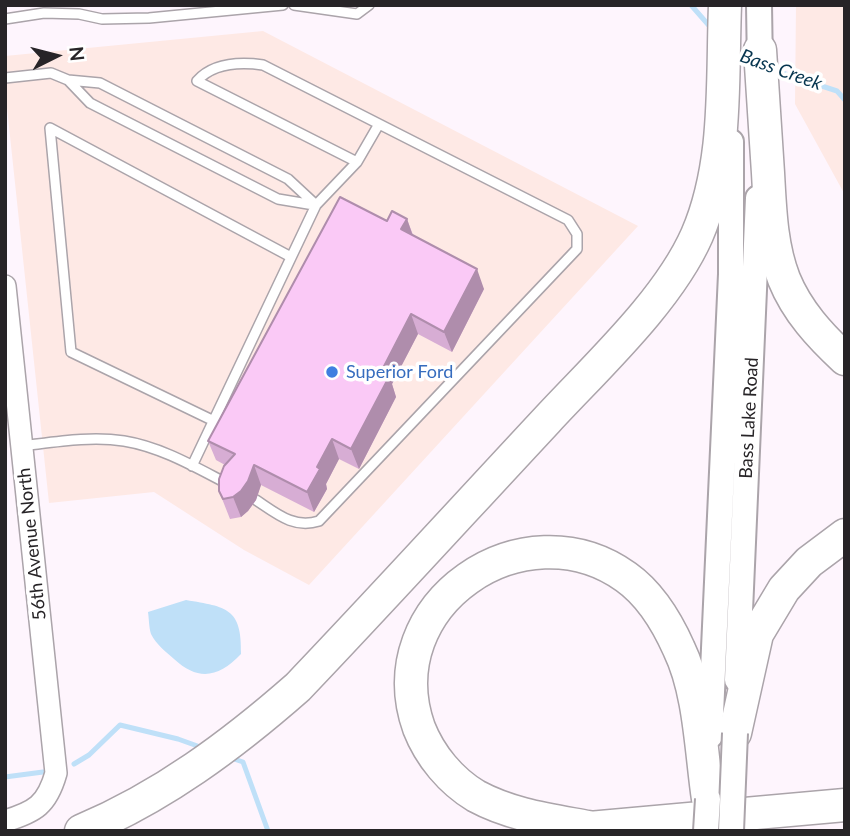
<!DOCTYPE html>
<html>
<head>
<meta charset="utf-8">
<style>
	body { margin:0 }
	#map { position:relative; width:850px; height:836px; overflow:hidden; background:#fef5fd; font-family:Lato,sans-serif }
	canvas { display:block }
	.frame { position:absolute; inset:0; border:7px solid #272427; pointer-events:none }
	.north { position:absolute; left:21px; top:21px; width:70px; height:70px; -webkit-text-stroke:5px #fff; paint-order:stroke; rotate:84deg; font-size:19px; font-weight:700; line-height:28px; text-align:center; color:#272427 }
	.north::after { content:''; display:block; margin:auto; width:24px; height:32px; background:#272427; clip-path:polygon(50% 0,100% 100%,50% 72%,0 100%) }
</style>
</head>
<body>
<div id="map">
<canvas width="850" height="836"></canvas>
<div class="frame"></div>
<div class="north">N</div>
</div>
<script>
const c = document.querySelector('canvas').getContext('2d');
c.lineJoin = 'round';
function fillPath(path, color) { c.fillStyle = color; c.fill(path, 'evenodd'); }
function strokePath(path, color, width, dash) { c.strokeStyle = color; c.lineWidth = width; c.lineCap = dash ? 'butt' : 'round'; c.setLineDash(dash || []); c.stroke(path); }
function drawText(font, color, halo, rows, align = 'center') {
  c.font = font + ' Lato,sans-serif'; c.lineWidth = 7; c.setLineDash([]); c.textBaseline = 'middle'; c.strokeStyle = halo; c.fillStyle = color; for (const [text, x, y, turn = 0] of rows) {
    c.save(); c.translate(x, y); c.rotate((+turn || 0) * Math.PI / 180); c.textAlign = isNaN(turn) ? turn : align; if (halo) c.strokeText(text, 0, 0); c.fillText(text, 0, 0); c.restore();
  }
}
const commercial = new Path2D(`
	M796,5H845V195L795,104Z
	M263,31L638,226L309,585L244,550L154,492L49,503L5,89V56Z`);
const water = new Path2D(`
	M186,600C227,607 242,608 241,654C219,677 199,682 174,659C166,652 156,644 151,634C149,628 149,619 148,612Z`);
const stream = new Path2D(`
	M691,5L712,29
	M773,70L837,91L845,100
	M231,758L243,762L268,831
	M74,764L89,755L120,725L178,739L203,748
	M5,777L43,772`);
const service = new Path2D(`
	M294,5L357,14L369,5
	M5,19L44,13L79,14L102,19L149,18L283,5
	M5,78L51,73L68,80L100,83L288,179L316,205
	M68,80L90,103L278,199L314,205
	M357,162L197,81C213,63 241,62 263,65L379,124
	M214,421L71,352L50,128L291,257
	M22,446C56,442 90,436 124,441C161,447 195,467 228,484
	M192,466L316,205L357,162L379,124L568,220L577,234V249L319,521C294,529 277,514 256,500`);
const tertiary = new Path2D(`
	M5,286L56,773C47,805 35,812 5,821`);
const secondary = new Path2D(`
	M759,5L760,68
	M737,680L758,198
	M710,736L731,274V142`);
const motorway = new Path2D(`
	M760,50C763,91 765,132 768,173C770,208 771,246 784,279C797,311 820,336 845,359
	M735,733L757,634L784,589L809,562L845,535
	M588,827C550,820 511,815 476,796C451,781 430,756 419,728C375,604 524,504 626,577C650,594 667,622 679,649C700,692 701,752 708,799
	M567,830L845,805
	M81,831C162,797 232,745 298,687C382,599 464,509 547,420C596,367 668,301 697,235C728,163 722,82 725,5`);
const secondaryBridge = new Path2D(`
	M706,831L708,799
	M731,831L735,733`);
const wall = new Path2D(`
	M407,219L413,235L484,289L452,352L418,334L392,384L396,397L359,469L339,459L326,484L327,489L314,512L261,485L256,500L248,511L241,517L230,519L219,491L225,465L216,460L208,441L387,221Z`);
const shadedWall = new Path2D(`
	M407,219L414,239L401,229Z
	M477,269L484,289L452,352L444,332Z
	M411,314L418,334L392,384L396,397L359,469L351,449L381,372Z
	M332,439L339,459L326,484L327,489L314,512L307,492L317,467Z
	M254,465L261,485L256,500L248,511L241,517L233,497Z`);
const building = new Path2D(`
	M340,197L387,221L392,211L407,219L401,229L477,269L444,332L411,314L381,372L389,377L351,449L332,439L317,467L320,469L307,492L254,465L248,481L241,491L233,497L223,499L219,491V479L224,466L235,454L208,441Z`);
const markers = [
	[332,372,7,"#3f7fe0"]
];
const shopNames = [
	["Superior Ford",346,372]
];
const streetNames = [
	["Bass Lake Road",749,418,-87],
	["56th Avenue North",32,544,-96]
];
const waterNames = [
	["Bass Creek",781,70,20]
];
fillPath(commercial, '#fee9e5');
fillPath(water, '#bfe0f8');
strokePath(stream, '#bfe0f8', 5);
strokePath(service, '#aba4aa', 12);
strokePath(tertiary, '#aba4aa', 24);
strokePath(secondary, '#aba4aa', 28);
strokePath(motorway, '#aba4aa', 35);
strokePath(service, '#fff', 9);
strokePath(tertiary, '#fff', 21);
strokePath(secondary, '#fff', 24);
strokePath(motorway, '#fff', 32);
strokePath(secondaryBridge, '#aba4aa', 28, []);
strokePath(secondaryBridge, '#fff', 24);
fillPath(wall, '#d7add4');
fillPath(shadedWall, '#af8dac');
fillPath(building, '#fac9f6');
strokePath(building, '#af8dac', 2);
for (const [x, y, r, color] of markers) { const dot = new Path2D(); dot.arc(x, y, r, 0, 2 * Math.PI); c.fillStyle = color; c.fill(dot); strokePath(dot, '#fff', 2.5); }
drawText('18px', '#366cbe', '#fff', shopNames, 'left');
drawText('18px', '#272427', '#fff', streetNames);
drawText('italic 19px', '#06354f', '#fff', waterNames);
</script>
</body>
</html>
